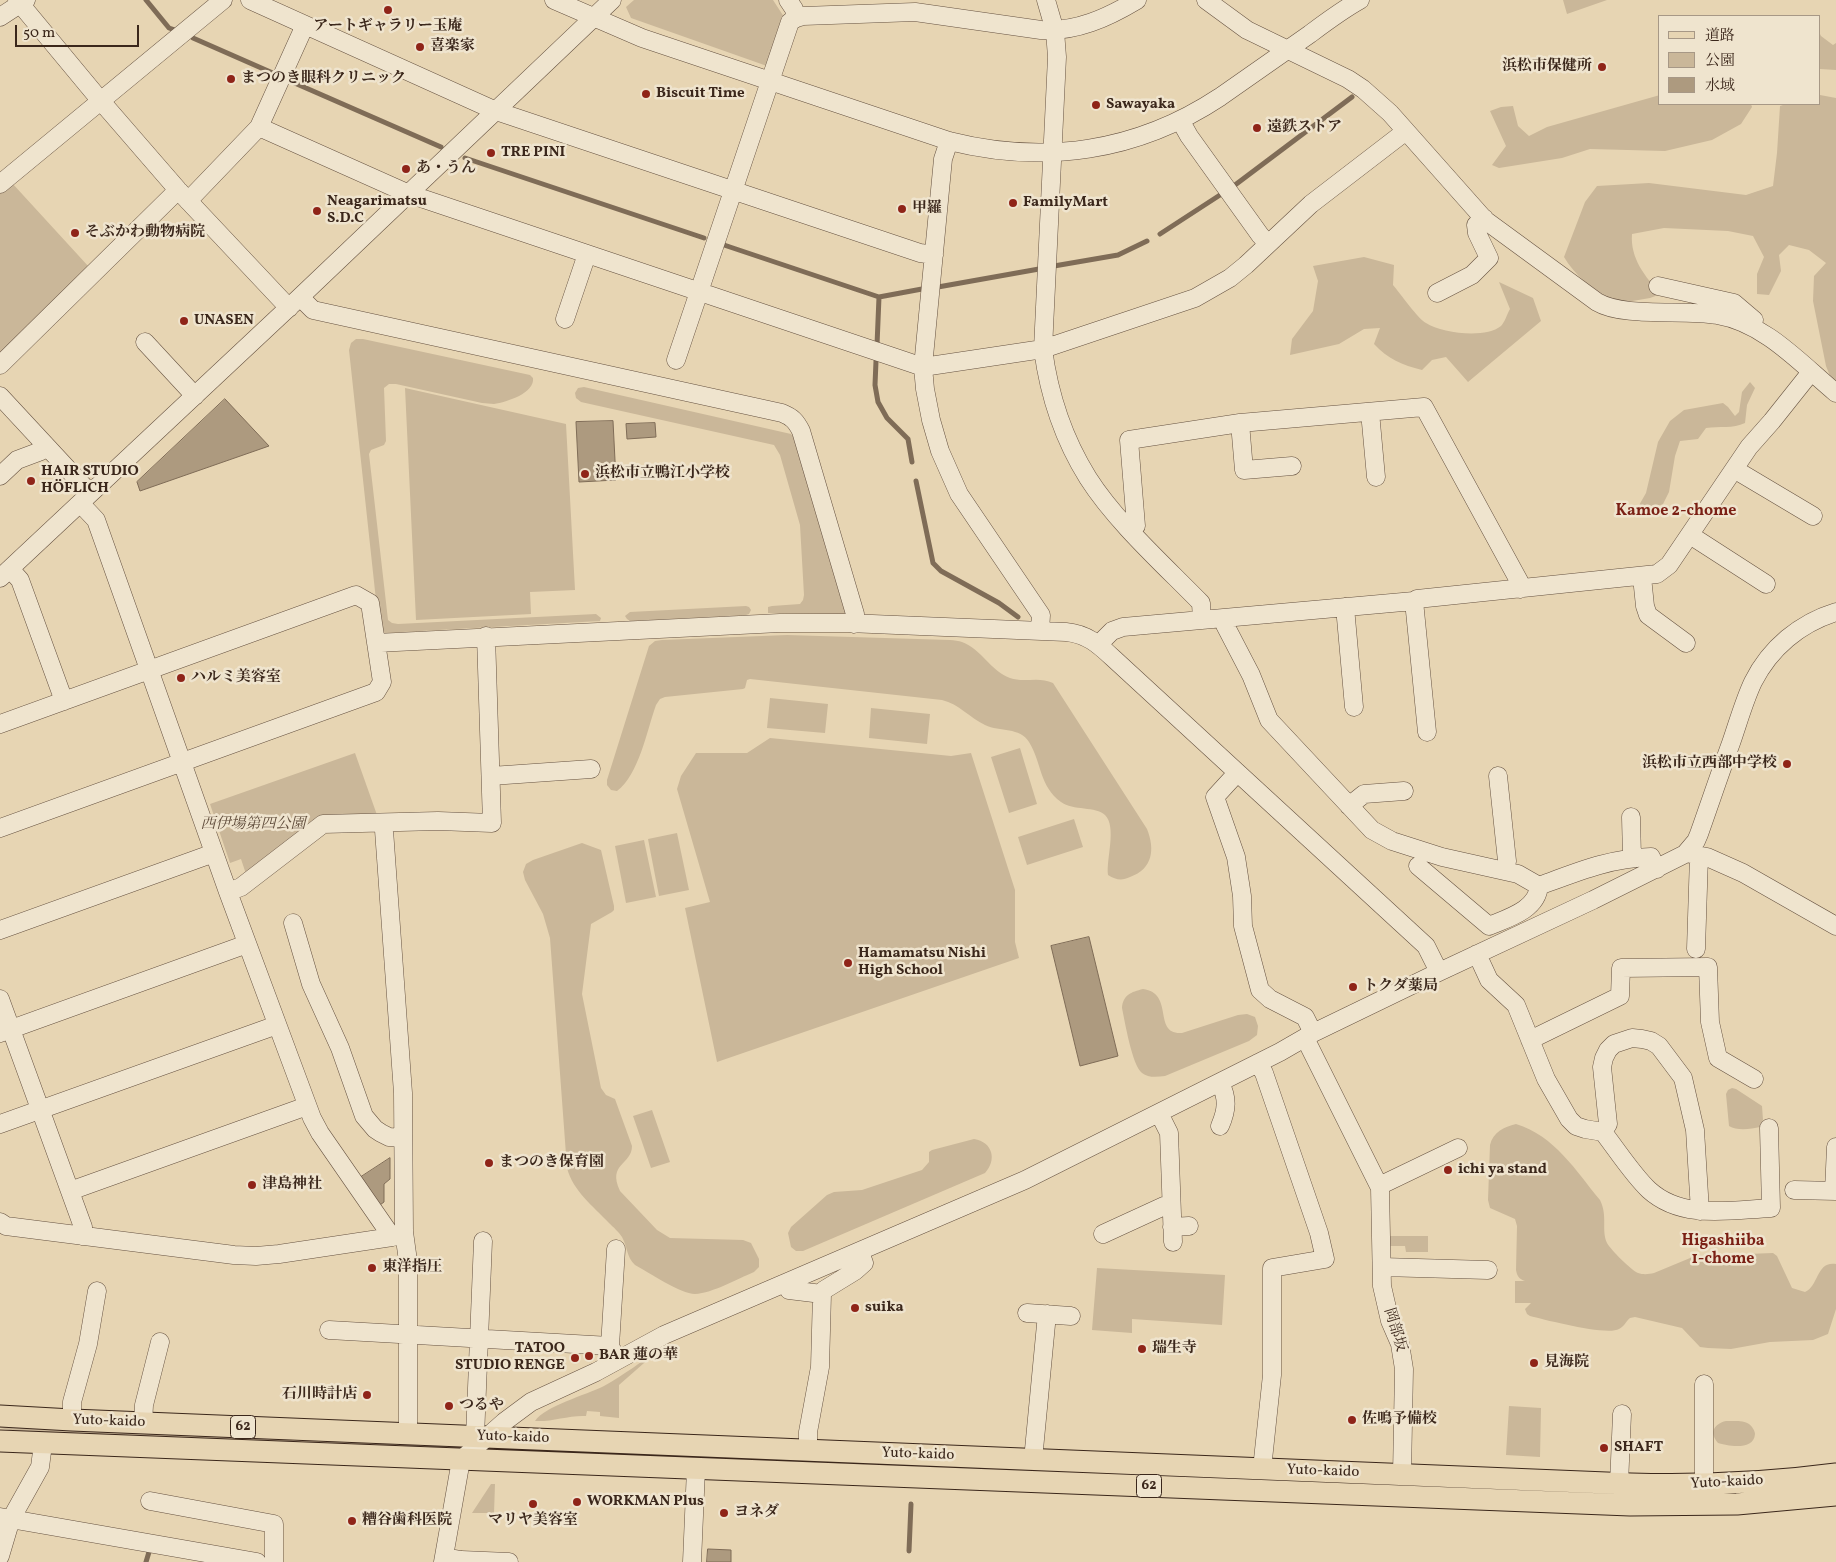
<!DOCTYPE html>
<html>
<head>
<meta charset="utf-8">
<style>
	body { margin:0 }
	#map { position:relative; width:1836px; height:1562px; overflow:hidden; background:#e7d5b3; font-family:Vollkorn,"Noto Serif JP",serif }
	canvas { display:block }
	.legend { position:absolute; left:1658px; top:15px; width:162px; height:90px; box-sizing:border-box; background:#efe4ce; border:1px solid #a79886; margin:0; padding:6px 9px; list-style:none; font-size:15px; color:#3b271b }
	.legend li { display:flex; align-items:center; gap:10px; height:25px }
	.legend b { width:25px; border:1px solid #a79886 }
	.scale { position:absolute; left:15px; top:25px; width:124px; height:22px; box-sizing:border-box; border:2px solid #3b271b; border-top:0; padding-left:6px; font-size:15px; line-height:18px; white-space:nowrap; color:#3b271b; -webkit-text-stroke:4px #efe4ce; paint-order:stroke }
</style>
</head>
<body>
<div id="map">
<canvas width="1836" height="1562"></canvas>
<ul class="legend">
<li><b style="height:6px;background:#e7d5b3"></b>道路</li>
<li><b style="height:14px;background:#cab799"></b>公園</li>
<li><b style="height:14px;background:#ad9a7f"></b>水域</li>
</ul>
<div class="scale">50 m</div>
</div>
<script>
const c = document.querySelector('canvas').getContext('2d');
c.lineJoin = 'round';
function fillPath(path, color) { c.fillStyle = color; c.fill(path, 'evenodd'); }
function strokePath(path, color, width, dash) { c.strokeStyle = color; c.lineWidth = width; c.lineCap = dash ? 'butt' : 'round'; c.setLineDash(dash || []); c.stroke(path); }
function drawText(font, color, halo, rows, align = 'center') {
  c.font = font + ' Vollkorn,"Noto Serif JP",serif'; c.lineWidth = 5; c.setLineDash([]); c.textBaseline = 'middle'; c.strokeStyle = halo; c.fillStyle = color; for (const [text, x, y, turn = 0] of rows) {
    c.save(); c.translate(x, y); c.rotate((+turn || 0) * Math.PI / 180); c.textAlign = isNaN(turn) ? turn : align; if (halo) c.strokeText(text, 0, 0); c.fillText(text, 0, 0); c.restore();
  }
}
const green = new Path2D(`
	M634,0H773L786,20L767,66L631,18L626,7Z
	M1563,0H1607L1567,14Z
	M1820,34L1821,36L1833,45L1836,43V70L1820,69Z
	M1660,95V104H1751L1752,107L1741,124L1712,140L1665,151L1590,149L1562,158L1499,168L1492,165L1506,146L1490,111L1501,107L1513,106L1518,126L1529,136L1547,127Z
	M1820,95L1836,98V383L1832,381L1826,366L1813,301L1814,276L1826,263L1809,250L1789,245L1779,255L1781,271L1769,295L1757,294V274L1764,257L1753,236L1728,231L1664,228L1632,234C1630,258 1645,277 1661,294L1650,298L1609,305C1594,289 1574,275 1564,257L1585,202L1597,186L1649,183L1746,195L1773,186L1777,153L1780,106L1786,104H1820Z
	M12,183L89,267L0,354V193Z
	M1364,257L1394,265L1393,285C1400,293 1418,319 1426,323C1442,333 1485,339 1501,326C1505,322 1507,314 1510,309L1499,282L1533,298L1541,321L1468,382L1446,357L1432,360L1422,370C1402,365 1388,359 1374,344L1380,328L1364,329L1339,344L1290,355L1292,339L1313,311L1318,281L1313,266Z
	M356,339H363L530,375L533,378C535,393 507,402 494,404C490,404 486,403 482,403L396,384H389L384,388L386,441L384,445L371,450L369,454L388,620L392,623L398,624L596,614L601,618L600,621L385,633L379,628L349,350L351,343Z
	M1750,382L1755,388L1747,405L1745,423C1733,429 1719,426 1706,428L1698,439L1680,441L1675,456L1669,492L1663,504L1649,510L1638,507L1646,493L1658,442L1670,421L1684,410L1723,403L1728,407L1735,416L1739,412L1742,392Z
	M584,387L791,434L796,439L846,611L844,614L768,613V607L772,606L800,604L803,600L804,595L800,525L780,455L774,445L581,402L576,398L575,393L578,388Z
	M405,388L566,424L575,590L530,592L531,614L416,620Z
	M746,606L749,607L751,610L749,614L746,615L630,621L627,619L625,616L630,612Z
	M787,635L950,640C954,640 959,641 962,642C981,649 991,671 1010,678C1024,683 1039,676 1053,683L1147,829C1155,849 1153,869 1130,877C1122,881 1116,880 1108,875C1106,859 1117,827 1105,815C1096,806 1073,811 1061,802C1039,786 1042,763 1029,742C1020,727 1000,732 985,725C970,718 959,704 942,700L750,679L747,680L745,688L743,689L665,697L660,699L656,705C647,730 639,775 617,791L611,790L607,785V780L649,646L655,641L662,640Z
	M770,698L828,704L825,733L767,728Z
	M871,708L930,714L927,744L869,738Z
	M770,738L951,756L971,753L1015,890V942L1019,958L717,1062L685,908L710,902L677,789L681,776L696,753H747Z
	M1020,748L1037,804L1009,813L991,757Z
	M355,753L377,815L321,817L246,874L241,859L230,863L210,804Z
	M1074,819L1083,847L1027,865L1018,837Z
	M677,833L689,890L659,896L648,839Z
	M644,840L656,897L626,903L615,846Z
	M582,843L601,850L614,906V910L612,912L591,924L582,994L601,1088L606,1095L615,1099L632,1146C632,1165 607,1163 620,1191L657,1230L670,1238L743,1240L751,1243L759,1259V1267L754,1272C737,1279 713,1293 695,1294C681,1294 648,1272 635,1265C626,1256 628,1248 622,1237C619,1232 613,1227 609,1223C593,1206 573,1191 567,1168L550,938L543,914L525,880L523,872L526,864L533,860Z
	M1143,989C1175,993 1152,1035 1182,1033L1238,1015L1247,1014L1255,1017L1258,1026L1257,1035L1249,1041L1165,1076C1157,1077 1148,1078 1142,1073C1132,1065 1125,1022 1122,1008C1123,995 1131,992 1143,989Z
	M1732,1088L1736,1089L1762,1106L1763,1120L1760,1127C1751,1129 1737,1131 1729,1126L1726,1094L1728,1090Z
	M652,1110L670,1162L651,1168L633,1116Z
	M1516,1124C1555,1136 1576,1171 1600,1200C1608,1216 1601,1230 1607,1243C1611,1250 1631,1270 1638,1273C1644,1275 1649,1274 1654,1273L1695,1256L1773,1253L1777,1256L1792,1288L1805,1292C1819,1286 1816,1261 1836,1264V1309L1828,1334L1813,1340L1770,1342L1731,1349L1708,1348L1700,1347L1682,1328L1635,1317L1630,1318C1626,1321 1624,1327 1619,1329C1607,1336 1546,1320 1530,1316L1527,1314L1525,1309L1531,1303H1515V1281H1525C1519,1279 1517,1276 1516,1270L1517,1226L1515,1219L1490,1208L1488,1200L1490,1145C1493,1132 1504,1127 1516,1124Z
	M974,1139C993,1142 997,1160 985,1173L803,1251H796L791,1247L788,1233L791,1227L827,1195L834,1192L862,1190L922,1170L929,1162V1152L932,1150Z
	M1388,1236H1428V1252H1406L1405,1246H1388Z
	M1097,1268L1225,1275L1222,1325L1132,1319V1333L1092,1330Z
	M660,1349L619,1385V1418L600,1416V1412L587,1411L586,1416C569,1415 552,1422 535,1421C545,1406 586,1395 604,1386C624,1375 642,1361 660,1349Z
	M1509,1406L1541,1408L1540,1457L1506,1455Z
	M1726,1421C1733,1421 1744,1420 1749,1424C1752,1426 1755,1431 1755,1434C1754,1451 1728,1446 1718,1443C1709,1432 1714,1424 1726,1421Z
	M0,1425L260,1436L309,1443L35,1435L0,1428Z
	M491,1484H495L494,1513H472Z`);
const water = new Path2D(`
	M225,399L269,446L140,491L137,482Z
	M613,421L616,480L579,482L576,422Z
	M655,423L656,437L627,439L626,424Z
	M1089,937L1118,1056L1080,1066L1051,946Z
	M390,1158V1179L384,1184V1202L380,1205L361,1177Z
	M708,1549L731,1550V1562H707Z`);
const stream = new Path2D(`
	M146,0L169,28L175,30
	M193,38L275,74
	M290,81L441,147
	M465,158L704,238
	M1235,185L1352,97
	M1160,234L1220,195
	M724,245L879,297L922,289
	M1054,266L1118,255L1147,241
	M938,287L1039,269
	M877,345L879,297
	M876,361L875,385L878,402L887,418L908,439L912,462
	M916,481L933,563L941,571L999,603L1018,617
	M909,1551L911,1504
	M146,1562L149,1552`);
const minor = new Path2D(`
	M17,0L100,100L178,190L289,308
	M250,0L496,111L920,253L934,255
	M554,0L642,38L949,141C1044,165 1137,152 1220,97C1250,76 1280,55 1310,34C1326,22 1342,10 1360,0
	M788,0L794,9L796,18
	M1046,0L1055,31L1057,57L1043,349C1049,395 1063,438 1088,478C1116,522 1164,565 1201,603L1202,620
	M1206,0L1247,30L1348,79L1363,89L1390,113L1485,220L1597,302C1624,318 1684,309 1717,315C1765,323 1800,363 1836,393
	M0,17L26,0
	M1180,120L1189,136L1260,235L1268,244
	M259,127L409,194L923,367L1043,349L1195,298L1230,278L1246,265L1311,204L1406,131
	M949,141L943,159L923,367L925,389L931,420L940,451L959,494L1041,615L1040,631
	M0,184L223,0
	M188,201L259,127L305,25
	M1658,286L1734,303L1754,320L1751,325
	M1437,293L1472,275L1489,258L1477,233L1476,225L1484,218
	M300,297L313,310L782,413C792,417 796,421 801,431L855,614L854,624
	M565,319L587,254
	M145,342L195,396
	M676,360L790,22L796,18L803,16L915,12L1041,30C1076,32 1107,18 1137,0
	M0,365L178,190
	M0,396L90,493
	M1370,412L1376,477
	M1240,423L1244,470L1292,466
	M1734,469L1813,516
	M0,476L17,460L41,451L46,446
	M80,503L96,520L228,892L312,1118L320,1133L392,1237L404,1235
	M1131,531L1136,526L1129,440L1240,423L1424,407L1519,581L1520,589
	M1690,535L1766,584
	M10,569L20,580L64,701
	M1642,577L1645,606L1648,615L1686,643
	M0,578L300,297L612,0
	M1414,601L1427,732
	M1345,607L1354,707
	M1225,618V625L1251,675L1269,720L1372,830L1392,841L1442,857L1518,874L1539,886C1577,872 1610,858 1651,857L1657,869
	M376,643L780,623H848L1066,632C1087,634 1098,644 1113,658L1426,946L1439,972
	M1098,645L1112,631L1123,627L1414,601L1417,599L1657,574L1669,565L1749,447L1772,421L1811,372
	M0,724L356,595L370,603L382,682L376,692L0,828
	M1237,773L1215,797L1236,857L1242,896L1243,926L1260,990L1270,999L1305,1017L1313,1033
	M491,776L591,769
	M1498,776L1507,861L1505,871
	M1349,806L1364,794L1404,791
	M1631,817L1632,858
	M384,830L403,1093L404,1232L408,1261V1434
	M1686,853L1707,857L1743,873L1836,926
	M1418,866L1489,926C1508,918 1537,910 1539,886
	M228,892L241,887L323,824L438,821L492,823L486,636
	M293,923L311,984L340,1048L364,1116L375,1129L381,1133L389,1137L403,1138
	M0,930L214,853
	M1696,949L1699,856
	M1477,954L1489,980L1516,1005L1546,1079L1569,1119L1576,1126L1585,1129L1603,1132L1608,1124L1602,1067L1604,1058L1608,1050L1614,1044L1632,1038L1642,1039L1651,1041L1659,1046L1683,1078L1695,1130L1700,1211
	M0,999L83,1227L82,1236
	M0,1033L247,944
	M1305,1038L1380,1188L1382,1286L1390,1321L1400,1344L1404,1369L1402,1475
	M1530,1040L1620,996L1621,968L1708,967L1710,1022L1718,1058L1754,1079
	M1258,1063L1264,1073L1319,1233L1325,1259L1272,1268V1375L1262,1469
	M1220,1083C1228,1098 1227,1110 1220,1126
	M1159,1113L1169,1133L1173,1242
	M0,1124L277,1025
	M1603,1132C1617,1150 1633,1175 1649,1190C1682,1220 1730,1210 1771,1208L1769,1128
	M1379,1186L1458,1148
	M1794,1190L1836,1191
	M70,1191L307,1106
	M1834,1191L1836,1147
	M0,1222L6,1226L234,1255L256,1256L279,1254L392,1237
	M1172,1227L1189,1226
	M1103,1234L1164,1206L1171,1205
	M1382,1267L1488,1270
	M786,1284L789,1290L822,1294
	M1027,1313L1071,1316
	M329,1330L610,1346L617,1360
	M610,1346L616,1249
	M72,1420V1402L88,1344L97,1291
	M143,1423L144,1405L160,1342
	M475,1437L483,1241
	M808,1451V1432L820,1367L822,1294L824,1290L855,1271L864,1263L860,1252
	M1033,1460L1047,1314
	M1619,1484L1622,1414
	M1704,1485V1384
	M150,1501L274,1524V1562
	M0,1517L257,1562
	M0,1556L11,1519L40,1467L43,1444
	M444,1557L461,1560L509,1562
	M443,1562L461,1460L504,1422L531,1402L596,1372L664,1335L1025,1180L1280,1052L1313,1033L1439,972L1593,900L1685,854L1696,841L1699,834C1710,803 1720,773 1731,743C1738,723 1744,701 1753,682C1770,648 1800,623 1836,612
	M692,1562L696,1469`);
const major = new Path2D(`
	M0,1416L72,1420L1631,1484C1700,1486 1768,1483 1836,1474
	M0,1441L1630,1505L1737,1504L1836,1495`);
const markers = [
	[388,10,5,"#8f2418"],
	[420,47,5,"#8f2418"],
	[1602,67,5,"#8f2418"],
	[231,79,5,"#8f2418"],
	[646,94,5,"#8f2418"],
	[1096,105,5,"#8f2418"],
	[1257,128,5,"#8f2418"],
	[491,153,5,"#8f2418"],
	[406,169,5,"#8f2418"],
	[1013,203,5,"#8f2418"],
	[902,209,5,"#8f2418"],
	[317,211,5,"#8f2418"],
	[75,233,5,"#8f2418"],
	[184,321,5,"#8f2418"],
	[585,474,5,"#8f2418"],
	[31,481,5,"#8f2418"],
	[181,678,5,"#8f2418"],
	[1787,764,5,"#8f2418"],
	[848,963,5,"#8f2418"],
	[1353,987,5,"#8f2418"],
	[489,1163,5,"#8f2418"],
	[1448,1170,5,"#8f2418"],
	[252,1185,5,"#8f2418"],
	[372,1268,5,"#8f2418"],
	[855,1308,5,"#8f2418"],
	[1142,1349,5,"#8f2418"],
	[589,1356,5,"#8f2418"],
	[575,1358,5,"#8f2418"],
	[1534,1363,5,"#8f2418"],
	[367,1395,5,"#8f2418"],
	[449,1406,5,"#8f2418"],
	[1352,1420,5,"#8f2418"],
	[1604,1448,5,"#8f2418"],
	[577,1502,5,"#8f2418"],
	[533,1504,5,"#8f2418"],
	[724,1513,5,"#8f2418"],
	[352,1521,5,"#8f2418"]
];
const shields = [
	[243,1427,25],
	[1149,1486,25]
];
const shieldNames = [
	["62",243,1427],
	["62",1149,1486]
];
const poiNames = [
	["アートギャラリー玉庵",388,27,"center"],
	["喜楽家",430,47],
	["浜松市保健所",1592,67,"right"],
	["まつのき眼科クリニック",241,79],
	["Biscuit Time",656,94],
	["Sawayaka",1106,105],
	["遠鉄ストア",1267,128],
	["TRE PINI",501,153],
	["あ・うん",416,169],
	["Neagarimatsu",327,202],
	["S.D.C",327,219],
	["FamilyMart",1023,203],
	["甲羅",912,209],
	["そぶかわ動物病院",85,233],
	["UNASEN",194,321],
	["HAIR STUDIO",41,472],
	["HÖFLICH",41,489],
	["浜松市立鴨江小学校",595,474],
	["ハルミ美容室",191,678],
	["浜松市立西部中学校",1777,764,"right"],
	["Hamamatsu Nishi",858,954],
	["High School",858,971],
	["トクダ薬局",1363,987],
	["まつのき保育園",499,1163],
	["ichi ya stand",1458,1170],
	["津島神社",262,1185],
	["東洋指圧",382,1268],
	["suika",865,1308],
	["TATOO",565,1349,"right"],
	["STUDIO RENGE",565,1366,"right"],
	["瑞生寺",1152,1349],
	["BAR 蓮の華",599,1356],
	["見海院",1544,1363],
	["石川時計店",357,1395,"right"],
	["つるや",459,1406],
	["佐鳴予備校",1362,1420],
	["SHAFT",1614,1448],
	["WORKMAN Plus",587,1502],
	["ヨネダ",734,1513],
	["糟谷歯科医院",362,1521],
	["マリヤ美容室",533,1521,"center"]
];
const parkNames = [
	["西伊場第四公園",253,825]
];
const streetNames = [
	["岡部坂",1394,1330,73],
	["Yuto-kaido",109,1422,2],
	["Yuto-kaido",513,1438,2],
	["Yuto-kaido",918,1455,2],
	["Yuto-kaido",1323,1472,2],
	["Yuto-kaido",1727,1483,-3]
];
const neighbourhoodNames = [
	["Kamoe 2-chome",1676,512],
	["Higashiiba",1723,1242],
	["1-chome",1723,1260]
];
fillPath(green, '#cab799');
fillPath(water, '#ad9a7f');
strokePath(water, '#7f6c57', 1);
strokePath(stream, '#7f6c57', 5);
strokePath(minor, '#665241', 19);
strokePath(major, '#3b271b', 23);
strokePath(minor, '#efe4ce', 18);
strokePath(major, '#e7d5b3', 21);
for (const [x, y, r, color] of markers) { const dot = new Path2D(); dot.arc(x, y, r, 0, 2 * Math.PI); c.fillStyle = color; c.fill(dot); strokePath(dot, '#efe4ce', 2); }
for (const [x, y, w] of shields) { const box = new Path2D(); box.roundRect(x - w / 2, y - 11.5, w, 23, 4); c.fillStyle = '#efe4ce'; c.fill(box); strokePath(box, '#3b271b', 1); }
drawText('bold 14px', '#3b271b', null, shieldNames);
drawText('bold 15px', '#3b271b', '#efe4ce', poiNames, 'left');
drawText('italic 15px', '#5f4b3a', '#efe4ce', parkNames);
drawText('15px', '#3b271b', '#efe4ce', streetNames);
drawText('bold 16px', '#7a1f14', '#efe4ce', neighbourhoodNames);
</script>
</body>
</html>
